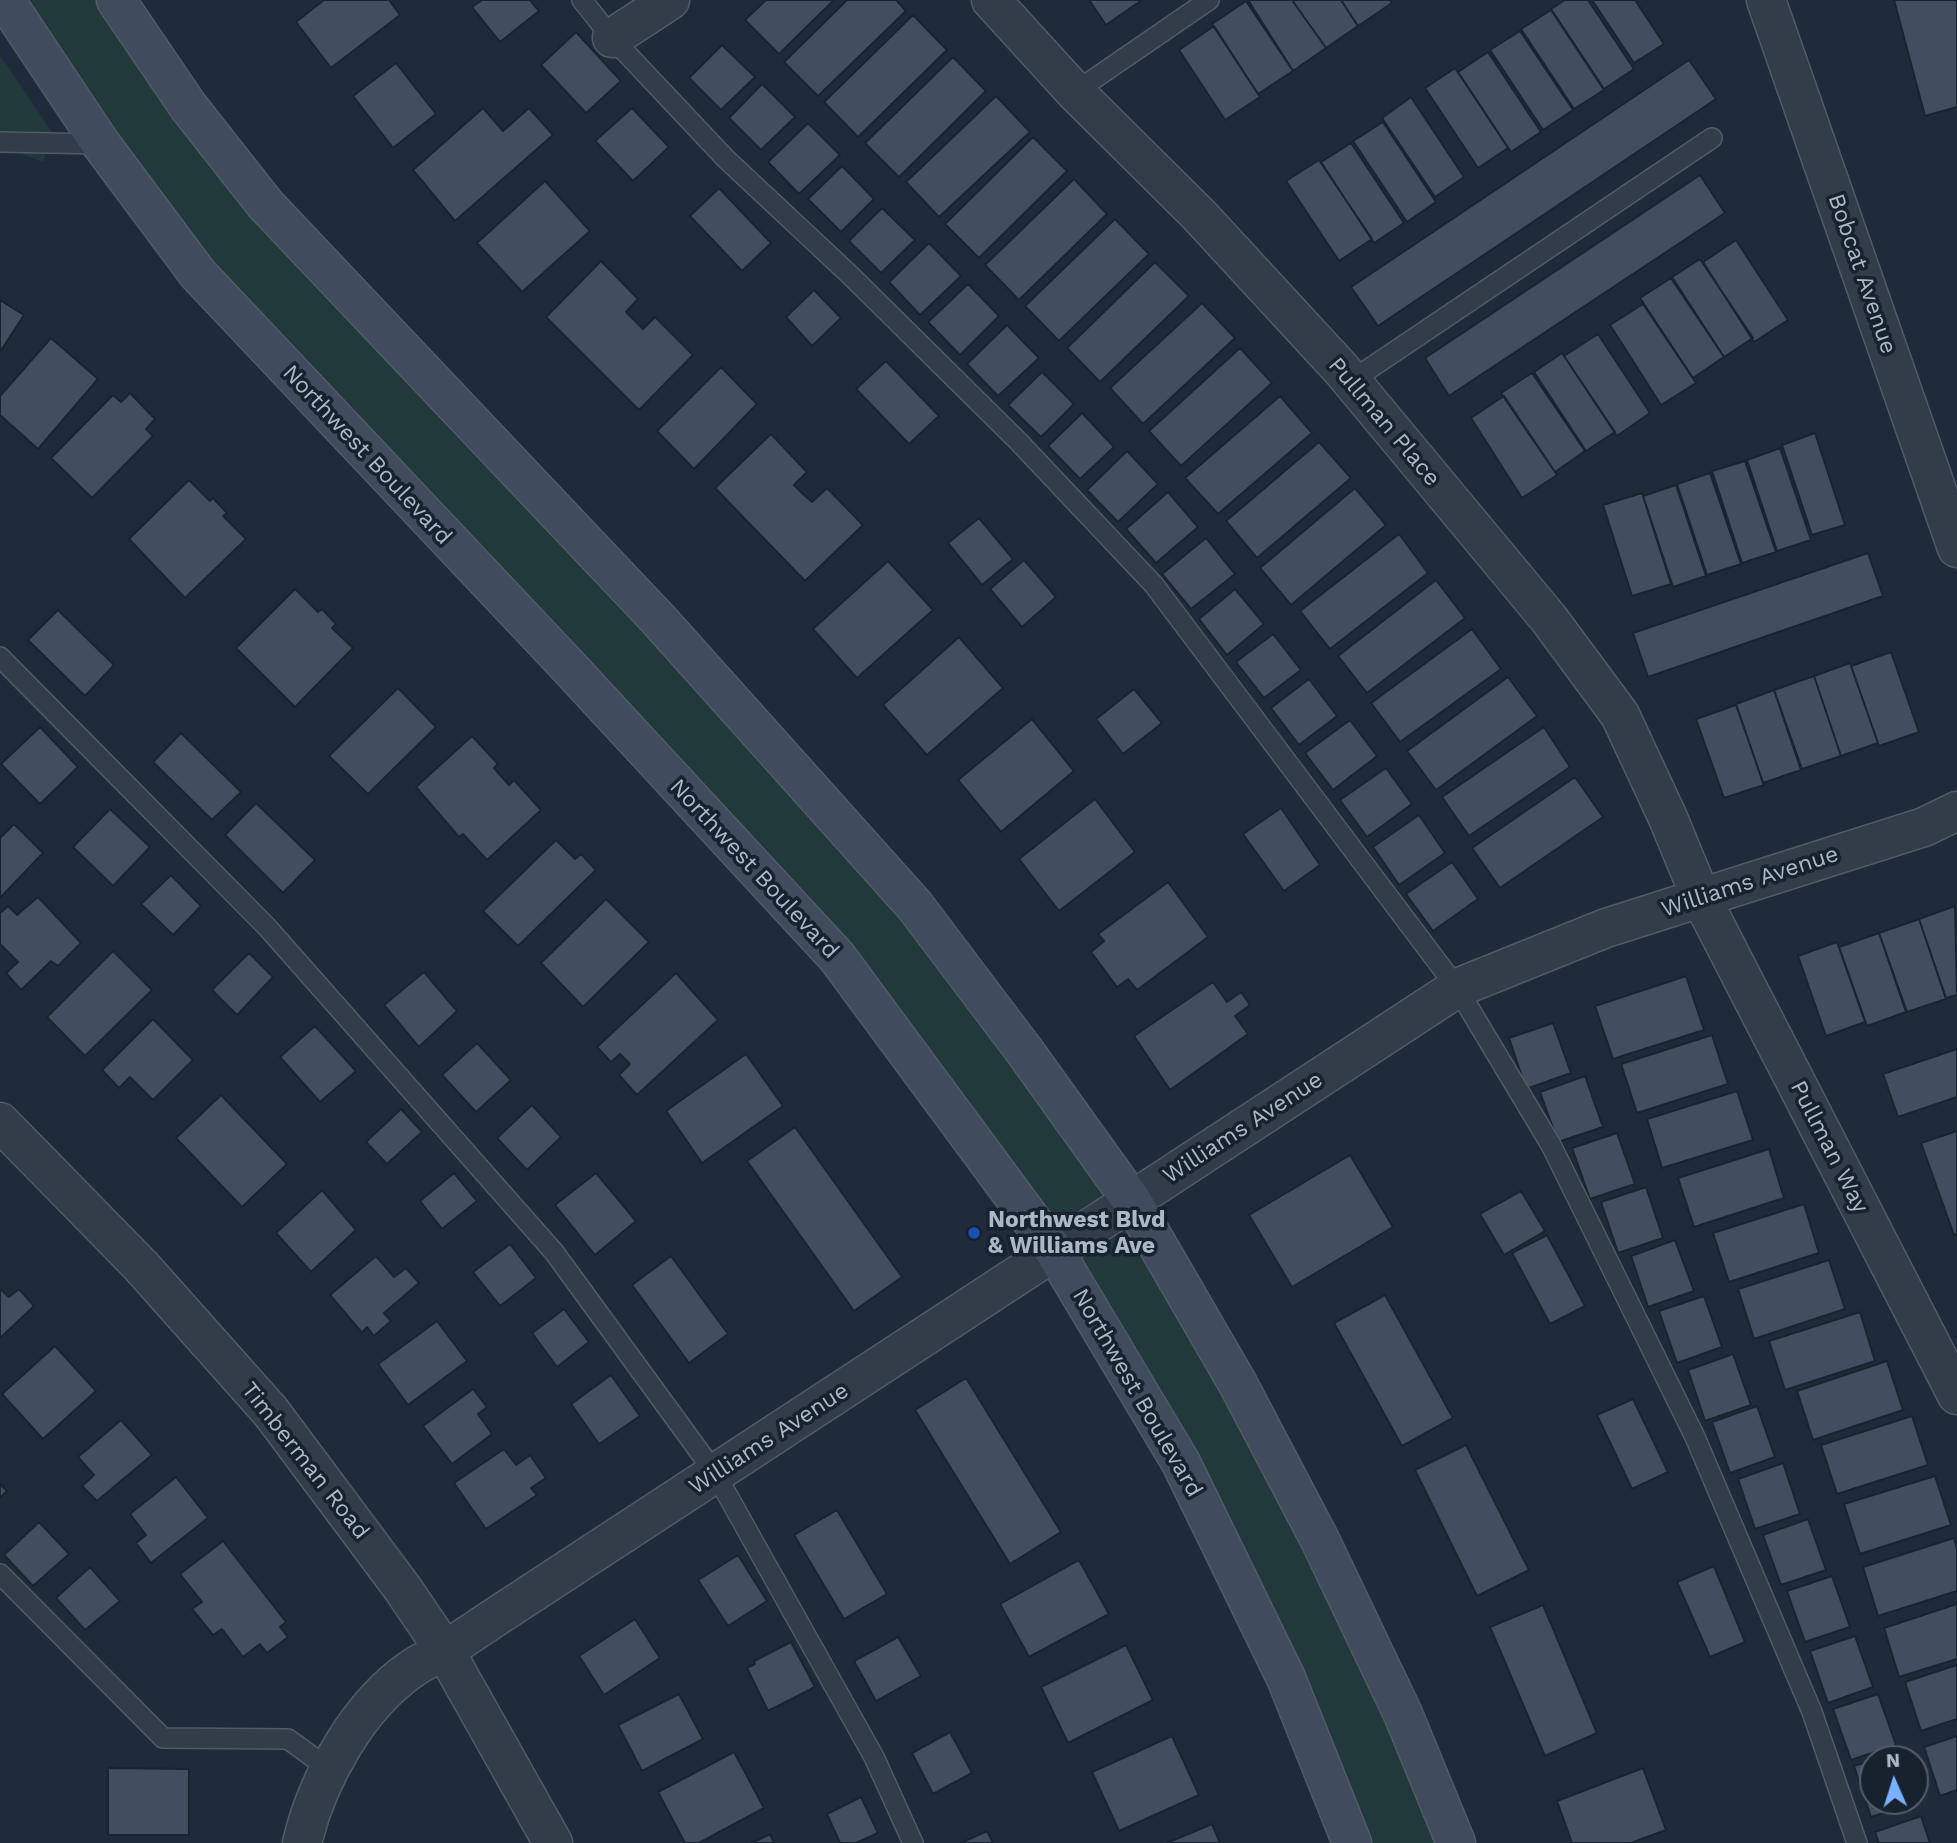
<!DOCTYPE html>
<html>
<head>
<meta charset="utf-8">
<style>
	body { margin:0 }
	#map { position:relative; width:1957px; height:1843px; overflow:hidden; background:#1f2b3a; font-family:"Work Sans",sans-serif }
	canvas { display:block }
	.north { position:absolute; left:1859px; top:1745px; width:70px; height:70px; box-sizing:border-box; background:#18222f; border:2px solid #545e6c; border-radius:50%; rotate:357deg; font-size:19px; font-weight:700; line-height:28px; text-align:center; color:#adb8c7 }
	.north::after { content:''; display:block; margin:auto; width:24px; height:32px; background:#7ab1ff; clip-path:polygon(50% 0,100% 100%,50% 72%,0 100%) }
</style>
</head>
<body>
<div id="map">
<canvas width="1957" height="1843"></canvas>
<div class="north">N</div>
</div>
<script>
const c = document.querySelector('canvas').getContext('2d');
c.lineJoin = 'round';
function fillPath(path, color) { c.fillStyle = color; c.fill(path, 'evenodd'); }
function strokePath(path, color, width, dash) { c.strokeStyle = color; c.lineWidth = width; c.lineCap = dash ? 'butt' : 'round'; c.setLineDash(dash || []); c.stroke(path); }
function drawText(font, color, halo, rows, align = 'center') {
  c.font = font + ' "Work Sans",sans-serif'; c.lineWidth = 7; c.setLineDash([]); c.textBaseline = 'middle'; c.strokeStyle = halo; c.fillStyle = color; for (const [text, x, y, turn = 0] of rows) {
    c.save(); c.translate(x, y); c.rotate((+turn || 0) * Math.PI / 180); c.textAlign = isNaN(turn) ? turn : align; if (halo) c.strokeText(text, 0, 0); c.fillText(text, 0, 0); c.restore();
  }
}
const green = new Path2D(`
	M5,0H116L188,106L658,619L1132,1201L1456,1843H1352L1181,1463L837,957L311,396Z
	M0,55L53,134L43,162L0,145Z`);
const building = new Path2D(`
	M324,0H389L400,15L331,68L296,22Z
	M482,0H530L539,11L500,42L472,7Z
	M766,0H834L779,54L745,20Z
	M847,0H896L906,11L818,96L784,62Z
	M1089,0H1142L1106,25Z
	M1248,0H1292L1326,48L1293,71Z
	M1292,0H1341L1358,26L1326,48Z
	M1341,0H1390L1392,3L1358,26Z
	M1565,0H1588L1634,69L1604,89L1551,9Z
	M1592,0H1635L1664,44L1634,63Z
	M1894,0H1957V107L1925,116Z
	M1246,1L1293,71L1258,94L1212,24Z
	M1551,10L1604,90L1574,109L1521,29Z
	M913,15L947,50L858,137L824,102Z
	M1214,26L1260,97L1225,120L1179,50Z
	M1520,31L1573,110L1543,130L1490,50Z
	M576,32L621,81L586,113L541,65Z
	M722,45L755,77L721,110L689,78Z
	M1488,52L1541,132L1511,152L1458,72Z
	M953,57L986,91L899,177L865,143Z
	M1689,60L1716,99L1378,326L1351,287Z
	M396,63L436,114L393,148L353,96Z
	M1455,68L1508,148L1478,168L1425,88Z
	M762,84L795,117L761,150L729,118Z
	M996,96L1030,132L939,217L906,182Z
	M1411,97L1464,177L1435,197L1382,118Z
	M483,108L503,131L529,108L553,135L455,221L413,170Z
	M632,108L669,147L633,181L595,141Z
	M1383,122L1436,202L1407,222L1353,141Z
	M808,123L840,155L799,194L768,162Z
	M1033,137L1067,171L979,258L945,224Z
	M1351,143L1404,223L1374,243L1321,162Z
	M1319,160L1372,239L1339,261L1286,181Z
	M842,166L874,199L841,232L808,199Z
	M1700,175L1725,213L1449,396L1425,358Z
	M1074,179L1107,214L1019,300L985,265Z
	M545,181L590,231L522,292L477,243Z
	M719,188L771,243L742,271L690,216Z
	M882,208L915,240L881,273L849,241Z
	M1115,219L1149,254L1059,341L1025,306Z
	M1736,240L1788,320L1754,342L1703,262Z
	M929,243L961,276L920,315L889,282Z
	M1700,259L1753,338L1724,357L1672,277Z
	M601,261L638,299L626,312L643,329L655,317L693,355L639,410L546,317Z
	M1155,262L1189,296L1100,382L1067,348Z
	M1671,278L1724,357L1693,378L1640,298Z
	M968,284L999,316L960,355L928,322Z
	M814,290L841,318L812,346L786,317Z
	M0,300L24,315L0,352Z
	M1202,303L1235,338L1143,424L1110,388Z
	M1643,304L1696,383L1661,405L1610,325Z
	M1007,325L1039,358L998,396L967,364Z
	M1598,334L1650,413L1617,436L1564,356Z
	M51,338L98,379L38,449L0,415V396Z
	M1240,348L1272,383L1181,466L1149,431Z
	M1562,353L1615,432L1586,451L1534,372Z
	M886,361L939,416L909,444L856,389Z
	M721,367L757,404L694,469L657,431Z
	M1042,372L1074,404L1041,437L1008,405Z
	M1532,373L1585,451L1555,472L1501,393Z
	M130,393L155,419L146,429L153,436L92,498L51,458L113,395L121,402Z
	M1280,396L1312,433L1218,514L1185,478Z
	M1504,396L1557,475L1522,498L1471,418Z
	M1082,413L1114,447L1080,479L1048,446Z
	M1815,433L1845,525L1812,535L1782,445Z
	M771,434L807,472L794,485L803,494L812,502L827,488L863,525L805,581L715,488Z
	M1319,442L1351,478L1257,558L1226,521Z
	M1780,448L1811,540L1777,551L1747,460Z
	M1127,451L1158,484L1118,522L1087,490Z
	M1745,461L1776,552L1742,563L1712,471Z
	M1710,473L1741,564L1707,575L1677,484Z
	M189,480L210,501L213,498L227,513L223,516L246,539L185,598L129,539Z
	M1676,485L1706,576L1673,587L1643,496Z
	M1355,488L1386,525L1291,605L1260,568Z
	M1168,492L1198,527L1156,563L1126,529Z
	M1642,493L1671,584L1632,596L1603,505Z
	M979,518L1013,559L982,585L948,543Z
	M1399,534L1428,573L1330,649L1300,611Z
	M1206,538L1235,574L1191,609L1162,574Z
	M1868,553L1883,596L1648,677L1633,633Z
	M1024,560L1056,597L1022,627L990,589Z
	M888,561L933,610L857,678L813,629Z
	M1436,580L1465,618L1367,693L1338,656Z
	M295,589L318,612L322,609L336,624L332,628L353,648L295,707L236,648Z
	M1235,589L1264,624L1227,655L1199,619Z
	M58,610L114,665L85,696L28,640Z
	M1472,629L1501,669L1400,742L1371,703Z
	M1273,634L1301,670L1264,698L1236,662Z
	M959,637L1003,688L927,755L883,705Z
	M1891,652L1919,732L1879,746L1851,666Z
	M1850,663L1878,743L1841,756L1814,676Z
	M1814,676L1841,756L1802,769L1774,690Z
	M1508,677L1537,716L1436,790L1407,751Z
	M1309,679L1337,716L1299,745L1271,708Z
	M398,688L436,727L368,794L329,756Z
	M1134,689L1162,723L1123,754L1096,719Z
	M1774,690L1801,770L1763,783L1736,704Z
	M1736,705L1764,785L1724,798L1696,719Z
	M1032,719L1074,771L1001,832L958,780Z
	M1350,720L1377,756L1333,790L1305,753Z
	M40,727L78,767L40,804L1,764Z
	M1544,727L1570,767L1469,836L1442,797Z
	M181,733L241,792L212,820L153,762Z
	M472,736L498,764L494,768L509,785L514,780L541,810L487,860L463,834L459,837L416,787Z
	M1386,768L1412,804L1367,837L1340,800Z
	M1575,777L1603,817L1500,888L1472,848Z
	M1095,799L1135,852L1059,911L1019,859Z
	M256,803L315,860L283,893L225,835Z
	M1281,808L1320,865L1284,891L1243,834Z
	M110,809L150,847L113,886L73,847Z
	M1419,815L1445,853L1399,885L1373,847Z
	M14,824L43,853L0,898V838Z
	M556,840L575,859L581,854L596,870L518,946L483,911Z
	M1452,862L1478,899L1433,931L1406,894Z
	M171,875L201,906L173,935L141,904Z
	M1168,882L1208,937L1137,990L1128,979L1117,987L1091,952L1104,941L1098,934Z
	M38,897L81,943L58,966L51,961L21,990L6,973L18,962L0,944V913L8,906L17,915Z
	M606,899L649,942L583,1007L541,963Z
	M1955,906L1957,995L1946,998L1919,919Z
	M1919,919L1946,999L1907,1012L1879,933Z
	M1879,933L1906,1012L1867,1026L1839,947Z
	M1837,942L1865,1022L1826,1036L1798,956Z
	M113,951L152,990L85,1056L47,1017Z
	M249,953L273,977L237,1015L212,990Z
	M424,972L457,1011L419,1047L384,1005Z
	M676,973L718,1020L637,1095L619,1075L630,1064L620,1054L611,1062L597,1047Z
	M1686,976L1704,1030L1613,1059L1595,1006Z
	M1213,982L1227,1002L1241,992L1250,1005L1235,1016L1248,1034L1170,1090L1134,1036Z
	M153,1019L193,1060L153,1100L130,1077L119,1088L102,1070Z
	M1553,1023L1571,1073L1526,1089L1509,1038Z
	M315,1026L356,1071L320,1102L280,1057Z
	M1712,1035L1728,1084L1637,1113L1621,1064Z
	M477,1043L511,1080L476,1112L442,1075Z
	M1957,1049V1097L1898,1117L1883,1074Z
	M746,1054L783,1106L702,1163L666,1111Z
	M1585,1076L1603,1127L1558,1142L1540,1092Z
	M1737,1091L1753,1140L1662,1168L1647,1119Z
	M221,1095L287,1164L242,1207L176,1138Z
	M532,1105L561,1137L527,1170L497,1138Z
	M401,1109L422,1132L387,1164L366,1142Z
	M795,1127L902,1277L854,1311L747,1161Z
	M1957,1131V1234L1954,1235L1921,1143Z
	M1617,1133L1635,1184L1590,1199L1572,1148Z
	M1769,1149L1784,1198L1694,1227L1678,1178Z
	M1350,1155L1393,1227L1292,1287L1249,1215Z
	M454,1173L477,1201L442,1229L420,1201Z
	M596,1173L636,1221L595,1255L555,1205Z
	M1646,1187L1663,1238L1618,1253L1601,1202Z
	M322,1190L356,1230L311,1272L276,1233Z
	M1521,1191L1545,1231L1504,1255L1480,1214Z
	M1804,1204L1819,1253L1729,1282L1713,1233Z
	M1547,1235L1585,1306L1550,1324L1512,1253Z
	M1675,1240L1694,1291L1648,1307L1631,1256Z
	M510,1244L536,1278L500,1306L473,1272Z
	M376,1256L394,1277L406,1268L419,1283L384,1313L391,1321L374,1336L367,1327L362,1333L330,1295Z
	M671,1256L728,1334L689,1363L632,1285Z
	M1829,1260L1845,1309L1754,1339L1738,1289Z
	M0,1289L9,1297L19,1289L34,1306L0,1338Z
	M1385,1295L1453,1418L1402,1446L1334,1323Z
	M1704,1296L1722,1347L1677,1363L1659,1311Z
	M564,1309L589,1342L557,1367L532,1333Z
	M1860,1312L1875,1361L1785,1390L1769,1341Z
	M437,1321L467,1361L408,1405L378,1364Z
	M55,1346L96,1391L43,1439L2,1394Z
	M1733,1354L1751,1405L1705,1421L1688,1370Z
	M1887,1361L1903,1410L1813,1440L1797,1391Z
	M611,1375L640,1416L599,1444L571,1404Z
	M966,1378L1061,1532L1010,1564L915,1410Z
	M473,1389L487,1407L478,1414L492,1434L452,1464L423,1426Z
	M1633,1399L1668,1472L1632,1489L1597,1415Z
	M1757,1406L1775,1457L1730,1473L1712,1422Z
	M1912,1416L1928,1465L1837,1494L1821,1445Z
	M121,1420L152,1455L97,1501L82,1486L94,1475L78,1457Z
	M1466,1445L1529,1570L1477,1596L1415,1470Z
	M504,1449L516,1465L530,1455L546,1478L531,1488L537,1495L486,1529L454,1483Z
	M1783,1463L1800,1514L1755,1529L1738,1479Z
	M1935,1476L1951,1525L1860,1554L1844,1504Z
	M176,1477L208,1518L151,1563L136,1543L146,1535L130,1514Z
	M0,1484L7,1491L0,1498Z
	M837,1510L887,1594L844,1619L794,1535Z
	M1808,1519L1826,1570L1781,1585L1763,1535Z
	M39,1522L69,1554L33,1586L4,1555Z
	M1954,1538L1957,1549V1591L1878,1616L1863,1567Z
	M223,1541L286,1622L280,1627L288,1637L267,1653L260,1644L243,1657L222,1629L213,1635L192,1609L202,1602L180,1574Z
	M738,1555L767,1601L728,1626L698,1580Z
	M1079,1560L1109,1614L1029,1657L1000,1604Z
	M1714,1566L1745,1642L1710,1657L1677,1582Z
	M90,1567L120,1601L85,1630L56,1598Z
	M1832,1576L1850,1627L1805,1642L1787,1591Z
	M1957,1604V1659L1899,1677L1884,1628Z
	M1543,1605L1597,1733L1545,1756L1490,1627Z
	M635,1619L660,1658L604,1695L579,1656Z
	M1855,1636L1873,1687L1828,1703L1810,1651Z
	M898,1637L921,1676L876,1701L854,1661Z
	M791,1642L815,1687L768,1711L747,1668L755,1664L754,1661Z
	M1126,1645L1153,1700L1068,1743L1041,1687Z
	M1957,1665V1719L1921,1731L1905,1682Z
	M679,1694L703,1739L642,1771L618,1725Z
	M1878,1694L1896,1745L1851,1760L1833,1709Z
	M950,1732L972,1773L933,1794L912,1753Z
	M1172,1736L1199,1795L1119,1831L1092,1772Z
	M1957,1736V1790L1940,1796L1924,1747Z
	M1898,1751L1901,1759H1875Z
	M734,1752L764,1808L699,1843H685L658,1792Z
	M1873,1760V1801H1915V1798L1916,1802L1871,1817L1854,1766Z
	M108,1768L189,1769V1835H108Z
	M1643,1768L1666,1830L1631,1843H1572L1557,1801Z
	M861,1797L878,1833L856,1843H840L827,1814Z
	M1921,1816L1930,1843H1879L1875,1832Z
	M1212,1824L1220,1843H1167Z
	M987,1831L993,1843H961Z
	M770,1834L774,1843H752Z`);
const service = new Path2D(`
	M582,0L612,38L726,159L849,274L1018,441L1154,585L1457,988L1551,1145L1695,1437L1812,1712L1857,1843
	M1075,92L1209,0
	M0,142L101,144
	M1351,381L1712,138
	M0,657L267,927L554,1252L715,1473L874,1757L913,1843
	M0,1574L163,1738L288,1739L329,1769`);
const minor = new Path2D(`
	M991,0L1075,92L1199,215L1342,370L1549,619L1620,715L1668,818L1701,898L1957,1395
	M1766,0L1957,548
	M612,38L670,0
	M0,1122L141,1266L271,1412L403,1589L445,1651L553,1843
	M302,1843C317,1780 358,1705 413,1668C423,1661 435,1656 446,1650C464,1638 482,1626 500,1614L1457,988L1606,928L1924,827L1957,811`);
const secondary = new Path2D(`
	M5,0L101,144L198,274L567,665L837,957L1055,1252L1181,1463L1286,1678L1352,1843
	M116,0L188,106L265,204L658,619L915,906L1026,1053L1132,1201L1238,1384L1320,1540L1403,1714L1456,1843`);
const markers = [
	[974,1233,7,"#1a4fb4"]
];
const streetNames = [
	["Bobcat Avenue",1862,274,71],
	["Pullman Place",1384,422,50],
	["Northwest Boulevard",367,455,47],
	["Northwest Boulevard",754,869,47],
	["Williams Avenue",1750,882,-18],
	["Williams Avenue",1243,1128,-33],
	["Pullman Way",1829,1147,63],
	["Northwest Boulevard",1137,1393,60],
	["Williams Avenue",769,1439,-33],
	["Timberman Road",305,1461,52]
];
const poiNames = [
	["Northwest Blvd",988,1220],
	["& Williams Ave",988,1246]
];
fillPath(green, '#21393b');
fillPath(building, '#404e5f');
strokePath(building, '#1a2431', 2);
strokePath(service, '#505b68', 22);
strokePath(minor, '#505b68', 41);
strokePath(secondary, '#505b68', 41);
strokePath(service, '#333d4a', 19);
strokePath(minor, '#333d4a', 38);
strokePath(secondary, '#404c5e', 38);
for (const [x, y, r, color] of markers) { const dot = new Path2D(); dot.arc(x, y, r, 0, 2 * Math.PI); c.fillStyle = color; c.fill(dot); strokePath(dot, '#18222f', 2.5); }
drawText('23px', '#adb8c7', '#18222f', streetNames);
drawText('bold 23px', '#adb8c7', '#18222f', poiNames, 'left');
</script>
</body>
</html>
